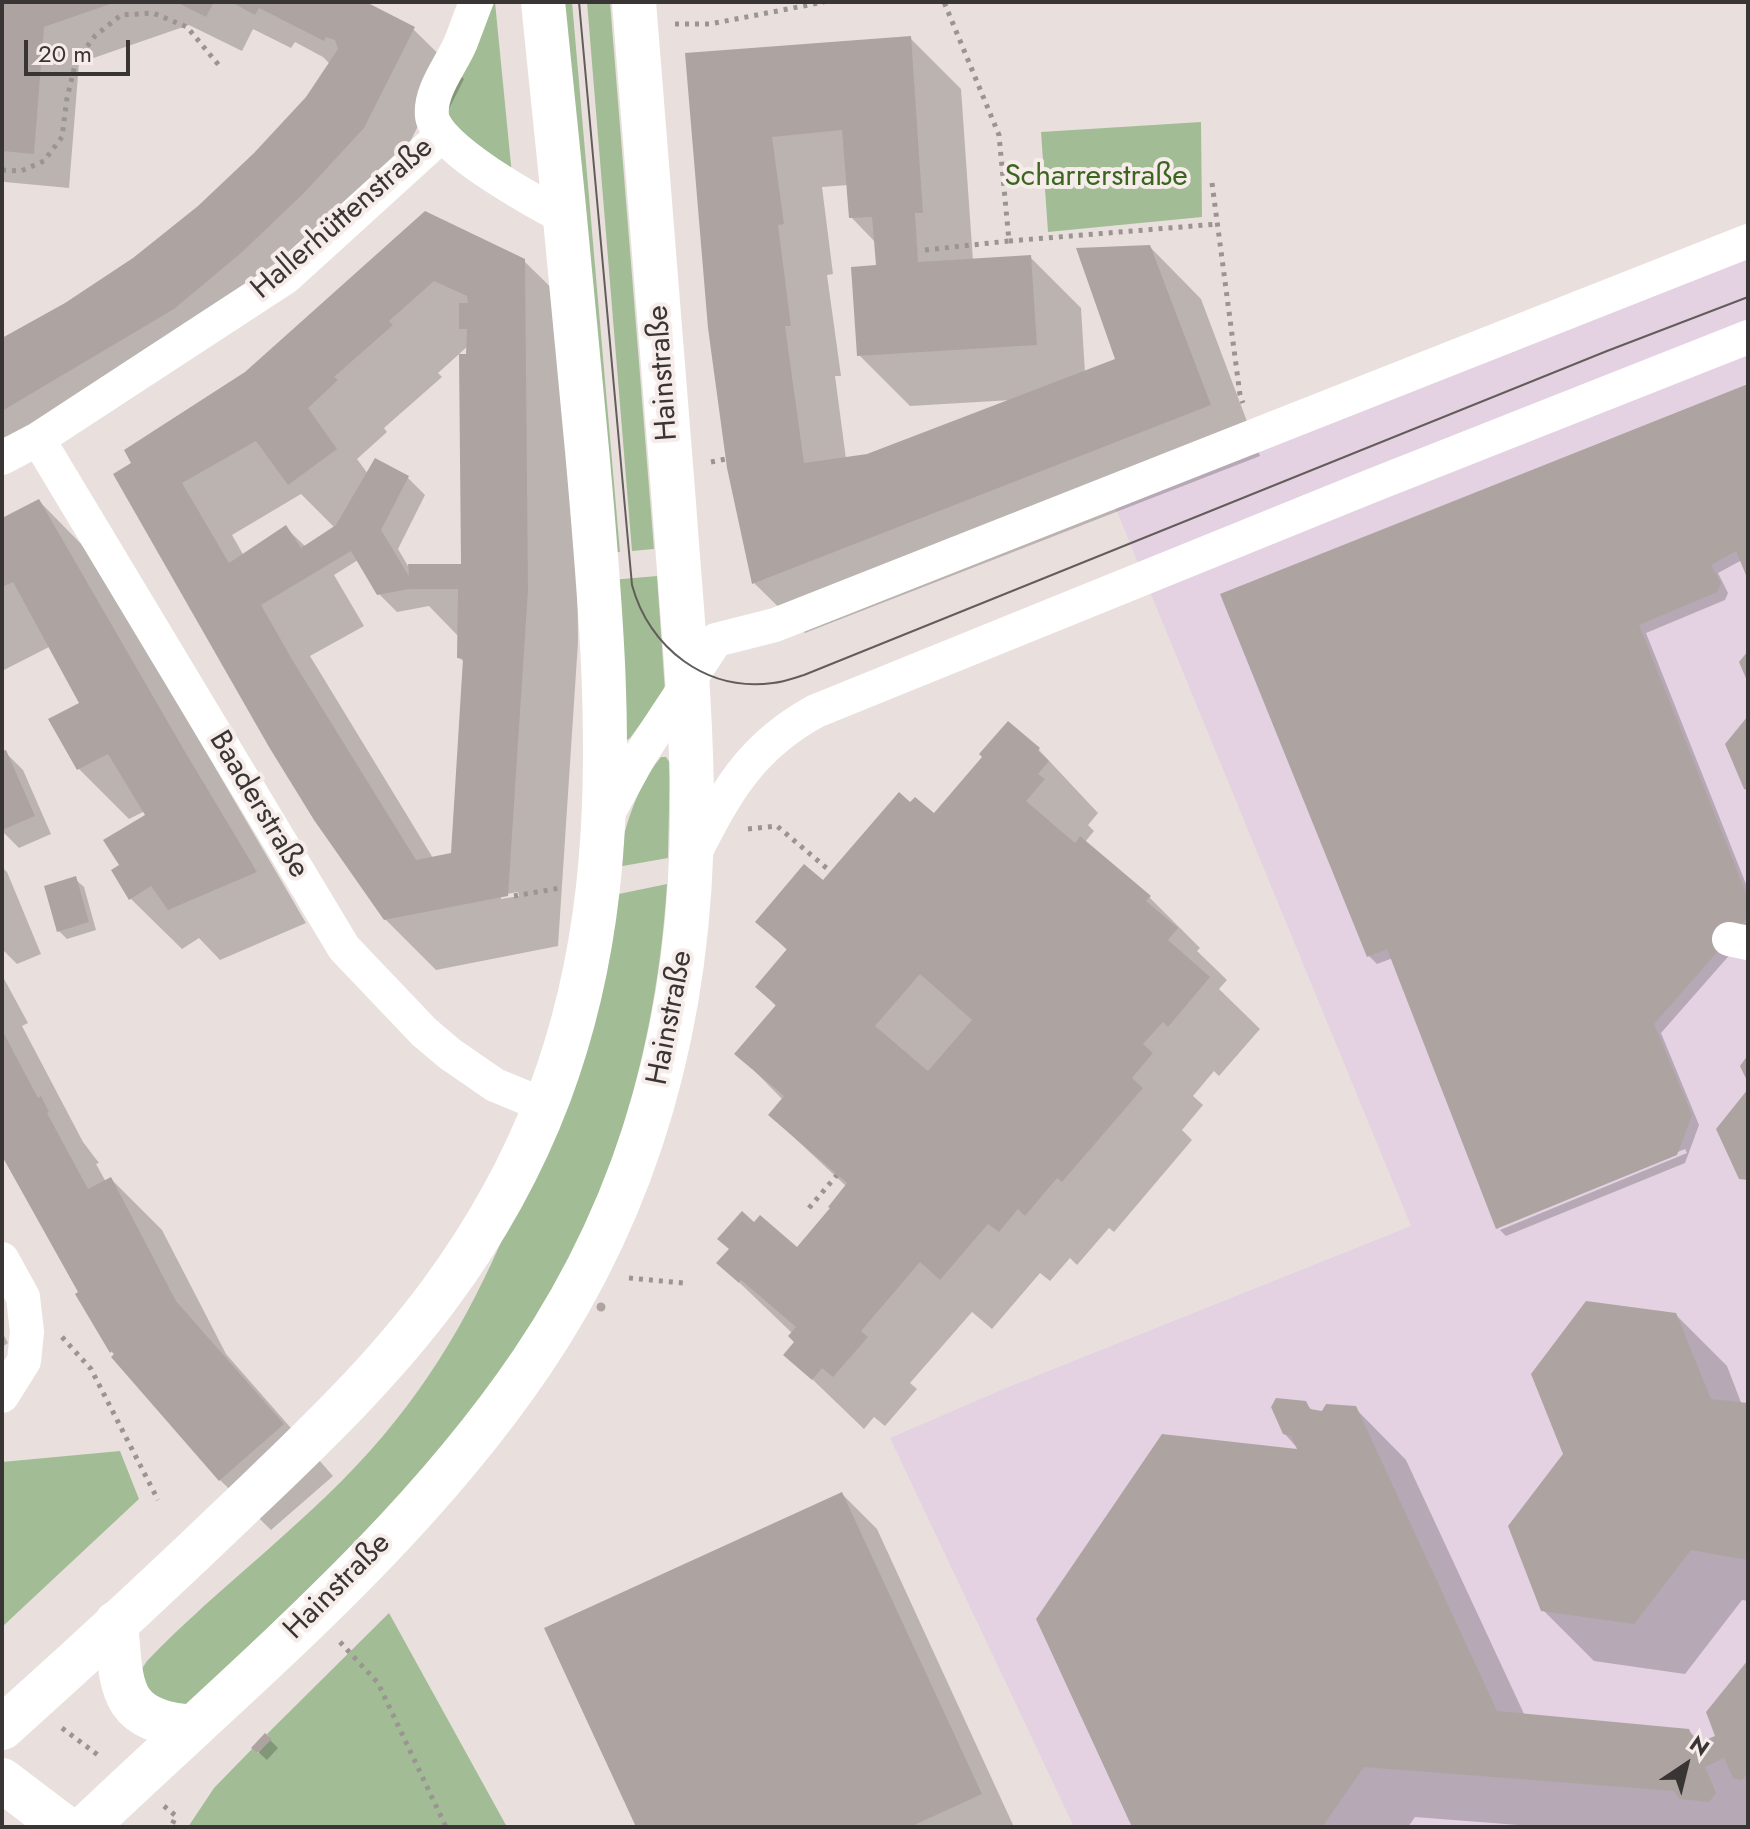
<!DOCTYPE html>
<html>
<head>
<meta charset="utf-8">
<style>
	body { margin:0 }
	#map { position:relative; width:1750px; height:1829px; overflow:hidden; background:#e9e0dd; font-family:Jost,sans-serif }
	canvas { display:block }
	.frame { position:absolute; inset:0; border:4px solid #393534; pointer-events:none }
	.north { position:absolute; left:1646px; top:1725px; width:80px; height:80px; -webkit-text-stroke:6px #f6edea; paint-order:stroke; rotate:35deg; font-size:22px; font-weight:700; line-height:32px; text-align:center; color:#393534 }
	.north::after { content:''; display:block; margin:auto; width:28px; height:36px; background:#393534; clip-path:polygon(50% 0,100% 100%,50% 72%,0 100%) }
	.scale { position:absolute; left:24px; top:40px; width:106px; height:36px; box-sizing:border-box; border:4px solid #393534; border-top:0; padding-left:10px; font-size:24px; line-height:28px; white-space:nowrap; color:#393534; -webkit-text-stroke:6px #f6edea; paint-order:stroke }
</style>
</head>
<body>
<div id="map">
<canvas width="1750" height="1829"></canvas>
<div class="frame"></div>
<div class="north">N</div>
<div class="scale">20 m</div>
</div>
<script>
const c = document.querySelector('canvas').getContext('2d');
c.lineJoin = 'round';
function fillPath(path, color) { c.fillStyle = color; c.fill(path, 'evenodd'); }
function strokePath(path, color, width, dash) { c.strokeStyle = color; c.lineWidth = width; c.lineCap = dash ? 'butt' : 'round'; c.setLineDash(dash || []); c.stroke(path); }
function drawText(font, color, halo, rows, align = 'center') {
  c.font = font + ' Jost,sans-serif'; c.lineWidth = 8; c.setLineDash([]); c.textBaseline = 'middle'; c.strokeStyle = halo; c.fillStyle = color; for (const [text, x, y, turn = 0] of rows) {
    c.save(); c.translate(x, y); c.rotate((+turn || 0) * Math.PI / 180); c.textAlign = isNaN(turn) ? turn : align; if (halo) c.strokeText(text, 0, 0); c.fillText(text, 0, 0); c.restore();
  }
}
const commercial = new Path2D(`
	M1748,234V1827H1074L890,1438L1006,1388L1411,1226L1113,502Z`);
const green = new Path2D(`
	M495,2L512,175L466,143L442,104Z
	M559,2H572L620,552H609Z
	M587,2H610L654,549L632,551Z
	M1201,122L1202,217L1048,232L1041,132Z
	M657,576L665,691L630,738L627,740H621L611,580Z
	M661,757H666L670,763L668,858L617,867C623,831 637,785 661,757Z
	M667,884C655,1076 594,1258 474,1410C388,1517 286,1610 187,1705L154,1707L141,1670L147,1661C222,1583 313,1519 383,1436C515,1281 557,1085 614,895Z
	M120,1451L139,1499L2,1627V1462Z
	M389,1613L507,1827H188L214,1788L252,1749L258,1753L271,1739L267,1734Z`);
const shadow = new Path2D(`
	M2,2H362L413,29L464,79L446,115L428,106L399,164L276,289L2,465V340L65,305L135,260L200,208L256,155L308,98L330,64L323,57L295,42L291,48L253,29L242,51L189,25L79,63L69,188L5,182L2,180Z
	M910,38L961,89L973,261L1030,257L1081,308L1085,373L1117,360L1150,247L1201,299L1260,456L805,633L754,583L687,55ZM848,185L851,217L876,243L878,267L859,355L910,406L1012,400L868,456L846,459L835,376H841L827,275L833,274L822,187Z
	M425,214L523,260L575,311L578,642L558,946L436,970L385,919L116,475L246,373ZM468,346L463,566H408L398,549L425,495L407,477L368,474L357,459L387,432L384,428L442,377L438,373ZM301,494L335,528L306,547L286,528L244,556L232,535ZM358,560L379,594L397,612L429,606L459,637V657L465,663L452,854L433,858L310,656L364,626L334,575ZM518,892L519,896L501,899V895Z
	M1748,386V575L1742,560L1718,573L1728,593L1725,600L1646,633L1748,889V934L1661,1033L1699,1125L1685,1163L1506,1236L1500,1230L1687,1153L1685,1149L1499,1226V1229L1393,958L1377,964L1369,956Z
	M39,501L89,552L306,923L220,960L199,938L182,949L131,899L122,866L148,815L145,811L129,819L79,769L82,704L49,647L2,671V520Z
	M1008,724L1039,750L1098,813L1088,825L1094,831L1085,842L1149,897L1200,948L1197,951L1227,980L1219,989L1260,1029L1219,1076L1214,1071L1193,1096L1203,1105L1182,1130L1192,1140L1114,1232L1109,1228L1077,1265L1070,1258L1050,1281L1040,1273L992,1329L972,1312L910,1383L917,1389L885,1426L874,1417L864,1429L786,1354L796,1342L793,1334L719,1263L754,1224L798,1250L847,1187L770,1115L783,1100L737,1053L777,1007L757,987L788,951L758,921L823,883L911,805L934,816L985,757Z
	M5,752L23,770L51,834L19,848L2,831V754Z
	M2,867L7,872L41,954L17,964L2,949Z
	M75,879L84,887L96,930L67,939L58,930Z
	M2,975L28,1023L22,1026L83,1142L99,1163L96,1164L106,1182L111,1179L162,1230L226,1354L333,1476L271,1530L220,1480L111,1351L2,1149Z
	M1675,1314L1727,1366L1742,1405H1748V1601L1742,1600L1685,1674L1594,1661L1543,1610Z
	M2,1332L8,1343L2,1347Z
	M1305,1403L1314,1412L1355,1408L1406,1460L1525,1716L1689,1731L1702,1744L1718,1737L1748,1663V1827H1544L1415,1817L1408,1827H1134L1300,1451L1284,1433Z
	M842,1494L877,1529L1014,1827H638Z
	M266,1736L278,1748L267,1760L254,1748Z`);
const building = new Path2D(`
	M2,2H116L44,27L34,154L2,151Z
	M176,2H214L206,17Z
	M231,2H366L415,27L364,128L303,194L241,253L174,309L2,411V338L65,303L133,258L198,206L254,153L306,97L338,49L335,40L326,37L324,41L259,8L255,15Z
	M911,36L923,213H915L918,262L1031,255L1037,345L857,356L851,267L876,265L872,217L849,218L842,130L772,137L784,224L778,225L791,326H785L804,463L867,454L1115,359L1076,248L1150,245L1211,405L752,584L727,468L708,328L685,53Z
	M425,211L525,259L528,590L508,896L384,920L314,820L269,747L113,474L131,463L124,450L245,372ZM434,281L467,296L468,303H459V329H467L466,354H459L461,564H408L409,576L381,530L409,476L375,458L336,525L301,548L286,525L229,563L182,483L256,441L288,485L337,449L308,408L338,380L334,377L393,325L389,321ZM351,551L377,595L409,589H458L457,658L463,659L451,853L416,860L293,661L261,605Z
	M1748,384V580L1736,551L1711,565L1721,583L1717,592L1639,625L1748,898V917L1654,1024L1692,1115L1677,1155L1496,1229L1387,949L1367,957L1220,594Z
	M39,499L184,750L257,872L168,910L151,886L129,900L111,870L119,865L103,840L145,815L108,754L77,770L48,719L79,703L13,582L2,587V518Z
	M1748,651V683L1739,662Z
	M1748,716V790L1744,789L1725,744Z
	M1008,721L1040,748L1038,751L1049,761L1038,774L1045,779L1026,801L1075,843L1080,836L1151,896L1146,901L1178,928L1168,940L1210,977L1168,1027L1163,1022L1143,1044L1153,1053L1132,1078L1143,1088L1062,1182L1057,1178L1025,1216L1018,1209L999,1232L988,1224L940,1280L920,1262L861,1331L868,1337L833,1377L822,1368L812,1380L783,1355L794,1342L788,1336L796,1327L741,1280L739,1283L716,1263L729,1249L717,1239L742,1211L754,1222L760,1215L797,1247L830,1208L828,1207L847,1183L768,1115L784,1096L734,1054L776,1005L755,987L787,949L755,922L804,864L823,880L899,792L910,802L915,797L934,813L982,757L979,754ZM920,974L972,1020L928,1071L875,1026Z
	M6,750L35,816L2,830V751Z
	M76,876L89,922L57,932L44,886Z
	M2,1030L38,1098L41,1096L49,1112L47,1113L88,1189L111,1177L176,1301L284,1424L219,1481L111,1357L114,1354L112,1351L110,1353L75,1294L78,1292L2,1156Z
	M1748,1055V1083L1740,1066Z
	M1748,1089V1180L1739,1179L1716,1129Z
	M1586,1301L1676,1313L1711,1399L1748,1403V1560L1691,1550L1634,1624L1541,1611L1508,1526L1563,1454L1531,1374Z
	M596.5 1307a4.5 4.5 0 1 1 9 0a4.5 4.5 0 1 1-9 0Z
	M1276,1398L1306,1401L1310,1409L1322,1411L1326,1404L1356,1406L1497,1711L1689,1729L1696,1744L1715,1736L1706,1712L1748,1660V1773L1742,1780L1733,1778L1724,1758L1705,1767L1716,1793L1709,1802L1680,1799L1674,1791L1364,1767L1322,1827H1132L1036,1619L1162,1434L1297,1449L1291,1436L1283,1434L1271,1407Z
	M842,1492L982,1794L910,1827H636L544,1628Z
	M265,1733L272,1739L257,1753L251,1748Z`);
const path = new Path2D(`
	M675,24H710L824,2
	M2,170L21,171L44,161L62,137L67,98L76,61L95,36L121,15L153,13L187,27L222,69
	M1212,183L1240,395L1243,403
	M1009,241L1218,224
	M925,250L1009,241L999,135L944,2
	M711,462L726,459
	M748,829L777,826L830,871
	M514,896L560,888
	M809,1208L837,1175
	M629,1278L683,1283
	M62,1337L91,1369L158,1500
	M340,1642L378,1683L446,1827
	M62,1728L102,1758
	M164,1806L176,1816L171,1827`);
const minor = new Path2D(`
	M476,2C471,15 466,29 461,42C452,64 429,91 432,116C435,147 537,204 565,217
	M38,439L344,948L424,1032L450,1054L495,1085L546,1106
	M2,458L38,439L286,277L441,136
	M606,817L639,757L716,640L775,625L1748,241
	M693,857C725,793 751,746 816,711L1371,486L1748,337
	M1729,939L1748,943
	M2,1259L23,1297L27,1332L24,1361L2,1396`);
const major = new Path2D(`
	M116,1623C122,1687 117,1721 193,1727
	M2,1728C87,1652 171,1574 253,1495C319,1432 385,1368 439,1295C637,1028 615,762 587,450C573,301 559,151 543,2
	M2,1780L64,1827
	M86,1827C241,1679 411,1541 532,1362C645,1195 692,1010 692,810C692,707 681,605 674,503C661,336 648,169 634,2`);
const tram = new Path2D(`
	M579,2L632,585C649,648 706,692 773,683C783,682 794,678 804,675L1607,351L1748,297`);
const parkNames = [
	["Scharrerstraße",1096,178]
];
const streetNames = [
	["Hallerhüttenstraße",343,219,-41],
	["Hainstraße",664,373,-94],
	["Baaderstraße",258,805,59],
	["Hainstraße",671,1018,-79],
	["Hainstraße",338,1587,-45]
];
fillPath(commercial, '#e4d2e2');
fillPath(green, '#a2bd95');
fillPath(shadow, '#0003');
fillPath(building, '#ada4a1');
strokePath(path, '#9a9492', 5, [4, 6]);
strokePath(minor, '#fff', 34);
strokePath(major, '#fff', 44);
strokePath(tram, '#625d5b', 2);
drawText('30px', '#3b6521', '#f6edea', parkNames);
drawText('30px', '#393534', '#f6edea', streetNames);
</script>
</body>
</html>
